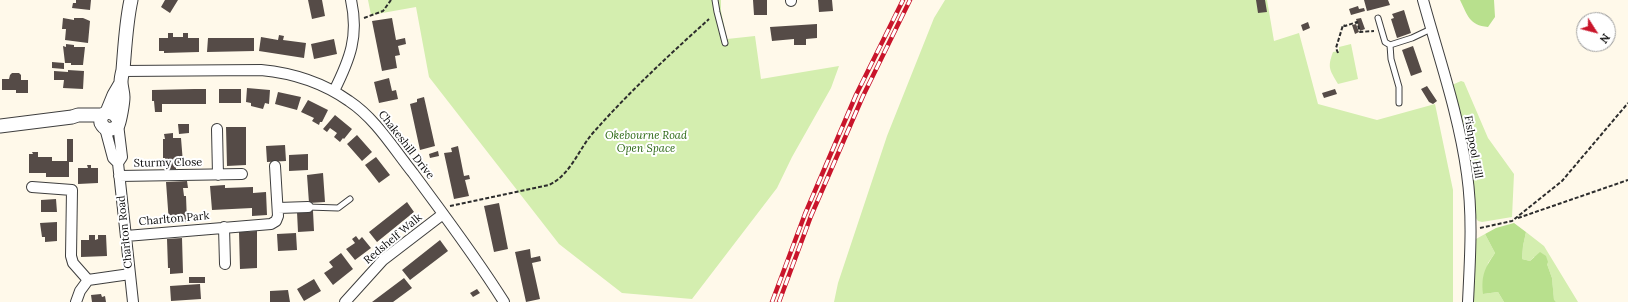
<!DOCTYPE html>
<html>
<head>
<meta charset="utf-8">
<style>
	body { margin:0 }
	#map { position:relative; width:1628px; height:302px; overflow:hidden; background:#fff9ea; font-family:Lora,serif }
	canvas { display:block }
	.north { position:absolute; left:1576px; top:12px; width:40px; height:40px; box-sizing:border-box; background:#fff; border:1px solid #9d9d9d; border-radius:50%; rotate:126deg; font-size:11px; font-weight:700; line-height:16px; text-align:center; color:#0b0b0b }
	.north::after { content:''; display:block; margin:auto; width:14px; height:18px; background:#c9152b; clip-path:polygon(50% 0,100% 100%,50% 72%,0 100%) }
</style>
</head>
<body>
<div id="map">
<canvas width="1628" height="302"></canvas>
<div class="north">N</div>
</div>
<script>
const c = document.querySelector('canvas').getContext('2d');
c.lineJoin = 'round';
function fillPath(path, color) { c.fillStyle = color; c.fill(path, 'evenodd'); }
function strokePath(path, color, width, dash) { c.strokeStyle = color; c.lineWidth = width; c.lineCap = dash ? 'butt' : 'round'; c.setLineDash(dash || []); c.stroke(path); }
function drawText(font, color, halo, rows, align = 'center') {
  c.font = font + ' Lora,serif'; c.lineWidth = 4; c.setLineDash([]); c.textBaseline = 'middle'; c.strokeStyle = halo; c.fillStyle = color; for (const [text, x, y, turn = 0] of rows) {
    c.save(); c.translate(x, y); c.rotate((+turn || 0) * Math.PI / 180); c.textAlign = isNaN(turn) ? turn : align; if (halo) c.strokeText(text, 0, 0); c.fillText(text, 0, 0); c.restore();
  }
}
const green = new Path2D(`
	M368,0H721V11L727,39L755,36L761,79L839,66L831,88L792,157L777,188L692,299L622,293L559,244L429,77L416,7L371,15Z
	M945,0H1267L1274,41L1299,33L1318,104L1377,120L1435,104L1453,190V302H834L838,283L887,136L934,18Z
	M1351,44L1358,79L1338,84C1330,70 1327,68 1333,52L1339,51V47Z
	M1461,81L1464,82L1488,138L1514,174L1512,217L1482,222L1478,221L1475,217L1452,85Z
	M1526,232L1544,246L1578,302H1556L1554,301L1552,278L1547,264L1534,257L1530,261L1522,259L1523,246Z
	M1485,234L1495,253L1488,263L1483,294L1498,292L1504,302H1471L1476,239Z`);
const forest = new Path2D(`
	M1460,0H1494L1495,17L1488,27C1469,25 1468,16 1460,0Z
	M1514,223L1526,232L1523,246L1522,259L1530,261L1540,252L1546,256L1548,262L1547,264L1552,278L1554,300L1556,302H1504L1498,292L1483,294C1481,275 1485,268 1495,253L1485,234L1496,228Z`);
const building = new Path2D(`
	M76,0H91L90,10L72,8L73,3H76Z
	M165,0H178L170,13L161,7Z
	M308,0H322L325,16L312,19Z
	M753,0H767V15H754Z
	M818,0H832L833,11L819,12Z
	M1256,0H1265L1267,12L1258,13Z
	M1364,0H1388L1390,5L1367,11Z
	M1358,6L1359,9L1364,8L1365,11L1351,15L1349,9Z
	M1404,10L1411,33L1397,38L1391,19L1394,18L1392,14Z
	M63,18L74,20V18H83L90,21L88,43L65,40L66,29H62Z
	M392,18L396,40L405,38L406,44L398,46L400,55L395,56L397,68L382,71L372,21Z
	M1361,18L1365,29L1360,31L1356,19Z
	M1308,22L1310,28L1303,31L1301,25Z
	M817,24V38L806,39V45H794V39L772,41L770,27Z
	M1356,24L1359,32L1355,34L1352,25Z
	M168,33H173V37H183V33H188V38H199V52L164,53V51H159V38H168Z
	M279,35L284,36L283,40L306,43L304,58L259,51L261,37L278,40Z
	M208,38H254V51L207,52Z
	M334,39L337,54L314,59L311,44Z
	M66,44L74,45V47H85L83,65H71V63H65L63,46L66,47Z
	M1413,46L1422,72L1411,76L1402,50Z
	M52,62L64,63V69L52,68Z
	M68,70L84,71L83,89L63,88L64,80H54V71L68,72Z
	M12,73H19L21,75V80H28V93H16V90H2V79H9L10,75Z
	M389,78L392,91L396,90L398,99L379,103L374,82Z
	M1427,86L1437,101L1433,104L1429,102L1421,89Z
	M247,88L270,90L269,104L265,103L263,109L251,106V103L246,102Z
	M194,89H206V104H162V112H155L154,101H152V90Z
	M219,89H241V103H219Z
	M1335,89L1337,94L1324,98L1322,93Z
	M278,92L301,97L297,110L275,104Z
	M424,97L435,146L420,150L410,104L417,102V99Z
	M308,100L328,110L322,122H320L319,125L312,121L314,118L301,112Z
	M335,115L352,129L344,139L343,138L340,142L334,137L337,133L330,128L327,132L323,129Z
	M178,124H189V133L179,134Z
	M226,127H246V165L227,166Z
	M173,133V138H181L183,163L176,164V169H167L165,158H163V139H165L164,134Z
	M357,135L372,152L362,161L347,144Z
	M67,139H73V162H69V177H46V173H29V154H33L32,152H38V157H52V161H67Z
	M285,145L286,161L267,162L266,146Z
	M458,146L464,176L469,175L470,179L465,180L469,196L454,199L444,153L452,152L451,148Z
	M438,151L439,156L430,158L429,154Z
	M308,154V170L289,171V155Z
	M376,157L390,175L379,183L365,165Z
	M87,165H91V168H98V183L78,184V168H88Z
	M323,173L325,202L309,203L307,175Z
	M187,181L188,188H183L184,196H186L187,222L169,223L166,182Z
	M225,185V188L253,187V193L266,192L267,215L252,216V208L212,210L210,186Z
	M56,199L57,212H41V200Z
	M407,202L414,212L377,242L369,232Z
	M499,203L508,249L494,252L484,206Z
	M313,211L314,231L298,232L297,212Z
	M57,222V241L45,242V237H42L40,223Z
	M257,231V268L240,269L239,232Z
	M296,233L297,250L278,251L277,234Z
	M89,235H95V240L98,239V235H106L107,256L81,257V240H89Z
	M356,236L359,240L362,237L371,248L355,260L346,249L355,243L352,239Z
	M182,238L183,273L170,274V268H168L167,239Z
	M440,240L448,251L410,280L402,270Z
	M530,249L531,258L540,256L541,261L532,263L540,299L526,302L515,252Z
	M341,253L353,269L333,285L324,273L333,267L329,262Z
	M189,277H205V283H189Z
	M404,278L412,288L393,302H372Z
	M314,279L321,291L304,301L297,289Z
	M200,284L201,299L171,301L170,286Z
	M477,289L480,293L473,297L470,293Z
	M288,290L290,302H270V291Z
	M101,294L102,297L105,296L106,302H92L91,295Z`);
const path = new Path2D(`
	M364,18L383,11L391,0
	M1338,53L1336,48L1343,25L1345,26L1357,22L1360,32L1374,31
	M450,206L549,185C570,175 578,151 592,134C628,93 669,55 709,19
	M1518,218L1628,180
	M1480,228L1512,221L1562,181L1628,103`);
const service = new Path2D(`
	M715,0L717,12L725,43
	M1378,18L1385,42L1390,45L1412,38L1431,29
	M1390,45L1391,59L1399,87V103
	M308,207L338,208L350,199`);
const minor = new Path2D(`
	M791,0V1
	M1423,0C1439,58 1459,115 1467,174C1473,217 1470,259 1468,302
	M122,71L261,70C293,73 322,82 349,101C376,119 393,148 413,173C444,215 476,257 504,302
	M334,91C350,59 359,36 351,0
	M118,124L122,157L118,163L133,302
	M105,128L113,158L118,163
	M217,129L218,175
	M119,176L242,174
	M32,187L72,190L71,256L73,263L88,280
	M278,208L308,207
	M224,227L225,264
	M126,236L271,224L276,221L278,216L275,166
	M76,302L80,291L88,280L130,274
	M345,302L383,260L443,214`);
const tertiary = new Path2D(`
	M107,112L114,95L121,83
	M118,119C113,109 99,111 101,123C102,125 104,128 107,129C111,130 116,128 118,125C120,120 123,103 123,97C123,92 121,87 121,82C121,78 122,74 123,70C125,46 126,23 131,0
	M0,126L72,117L78,115H103`);
const rail = new Path2D(`
	M772,302L805,214L856,95L903,0
	M779,302L811,216L863,96L910,0`);
const parkNames = [
	["Okebourne Road",646,136],
	["Open Space",646,149]
];
const streetNames = [
	["Chakeshill Drive",406,145,52],
	["Fishpool Hill",1473,147,80],
	["Sturmy Close",168,163,-1],
	["Charlton Park",174,219,-5],
	["Charlton Road",125,232,-96],
	["Redshelf Walk",393,239,-40]
];
fillPath(green, '#d4eeaf');
fillPath(forest, '#b8e08d');
fillPath(building, '#554b47');
strokePath(service, '#3e3e3e', 7);
strokePath(minor, '#3e3e3e', 12);
strokePath(tertiary, '#3e3e3e', 15);
strokePath(path, '#2d2d2d', 2, [4, 2]);
strokePath(service, '#fff', 5);
strokePath(minor, '#fff', 10);
strokePath(tertiary, '#fff', 13);
strokePath(rail, '#c9152b', 4.5);
strokePath(rail, '#fff', 3, [9]);
drawText('italic 11px', '#2d6916', '#fff', parkNames);
drawText('11px', '#0b0b0b', '#fff', streetNames);
</script>
</body>
</html>
